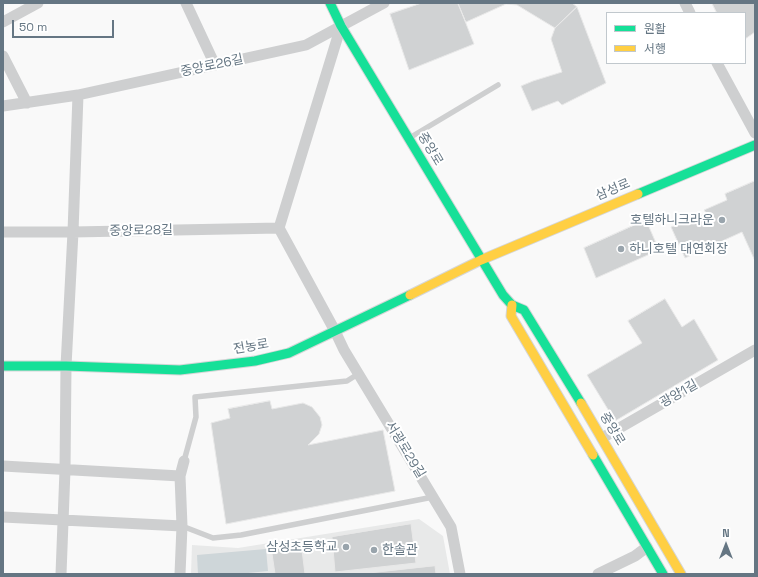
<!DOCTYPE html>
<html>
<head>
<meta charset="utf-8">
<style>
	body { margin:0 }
	#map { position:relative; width:758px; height:577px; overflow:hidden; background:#f9f9f9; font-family:"Space Grotesk","Noto Sans KR",sans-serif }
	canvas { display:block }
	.frame { position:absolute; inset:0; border:4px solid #657683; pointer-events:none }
	.legend { position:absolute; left:606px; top:12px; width:140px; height:52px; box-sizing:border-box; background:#fff; border:1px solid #c1c8cd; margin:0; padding:5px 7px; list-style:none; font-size:12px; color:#657683 }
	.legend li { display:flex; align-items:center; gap:8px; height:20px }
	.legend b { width:20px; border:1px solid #c1c8cd }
	.north { position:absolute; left:706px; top:525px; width:40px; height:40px; -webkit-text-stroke:3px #fff; paint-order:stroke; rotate:0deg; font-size:11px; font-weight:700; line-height:16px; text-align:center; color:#657683 }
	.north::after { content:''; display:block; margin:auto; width:14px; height:18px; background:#657683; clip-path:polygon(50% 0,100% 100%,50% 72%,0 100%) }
	.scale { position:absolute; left:12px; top:20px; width:102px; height:18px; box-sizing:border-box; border:2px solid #657683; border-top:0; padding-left:5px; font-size:12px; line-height:14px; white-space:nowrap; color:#657683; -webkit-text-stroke:3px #fff; paint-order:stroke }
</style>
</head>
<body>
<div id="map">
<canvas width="758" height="577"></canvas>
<div class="frame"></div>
<ul class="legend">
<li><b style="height:5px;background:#16e098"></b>원활</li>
<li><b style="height:5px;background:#ffcf43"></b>서행</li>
</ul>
<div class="north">N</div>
<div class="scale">50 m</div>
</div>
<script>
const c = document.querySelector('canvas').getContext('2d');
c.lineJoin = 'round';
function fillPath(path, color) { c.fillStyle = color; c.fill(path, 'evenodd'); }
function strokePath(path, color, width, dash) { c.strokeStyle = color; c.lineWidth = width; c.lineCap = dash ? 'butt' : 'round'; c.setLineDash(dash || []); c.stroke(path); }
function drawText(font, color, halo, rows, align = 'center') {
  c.font = font + ' "Space Grotesk","Noto Sans KR",sans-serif'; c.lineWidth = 4; c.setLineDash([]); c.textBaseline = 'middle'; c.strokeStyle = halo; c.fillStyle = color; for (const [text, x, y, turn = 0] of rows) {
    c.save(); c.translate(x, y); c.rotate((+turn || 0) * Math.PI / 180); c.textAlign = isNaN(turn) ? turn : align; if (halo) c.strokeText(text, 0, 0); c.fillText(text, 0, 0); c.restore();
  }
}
const built = new Path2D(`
	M419,519L443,536L450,574H191L192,545L238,548Z`);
const water = new Path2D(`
	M266,549L268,571L238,574H198L197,555Z`);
const building = new Path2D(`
	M422,3H458L474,44L409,70L390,14Z
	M458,3H572L577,7L555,28L517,5L506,4L466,22Z
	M712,3H755V32L745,39V13H717Z
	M577,7L606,83L562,105L558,101L532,111L521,86L533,81L562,72L551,39L555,28Z
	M755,181V261L742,232L685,258L671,227L706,213L704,210L727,200L725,194Z
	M646,220L659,250L596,278L584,248Z
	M665,299L682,327L694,319L718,360L615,421L587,375L642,343L628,321Z
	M270,401L272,409L303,403L312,407L320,417L322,425L319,434L308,445L383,430L395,491L226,524L211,423L230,418L228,409Z
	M411,524L416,563L335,572L332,537Z
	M301,542L305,574H275L271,547Z
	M435,566L436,574H360Z`);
const lane = new Path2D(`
	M411,137L498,85
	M184,461L196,417L195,397L347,381L358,374
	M182,526L213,538L241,535L433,497`);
const street = new Path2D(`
	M186,3L215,65
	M685,3L690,13
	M3,22L38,3
	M341,26L279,228L335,331L344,350L451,527L460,574
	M3,56L27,103
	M717,63L755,133
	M3,106L78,95L306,45L384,3
	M3,232H73L279,228
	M602,438L755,350
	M3,466L180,476
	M3,517L182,526
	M61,574L65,470L66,366L73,232L78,95
	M180,574L182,526L180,476L184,461
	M598,574L635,556L647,547`);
const fast = new Path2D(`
	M330,3L341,26L503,295L512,305L524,310L581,403
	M638,194L755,145
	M3,366H66L180,370L255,361L289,353L410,295
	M593,455L663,574`);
const slow = new Path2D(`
	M410,295L481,260L638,194
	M512,305L511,316L593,455
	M581,403L681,574`);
const markers = [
	[722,220,4,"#99a4ac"],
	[621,249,4,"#99a4ac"],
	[346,547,4,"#99a4ac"],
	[374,550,4,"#99a4ac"]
];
const streetNames = [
	["중앙로26길",212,66,-12],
	["중앙로",430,149,59],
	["삼성로",613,190,-23],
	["중앙로28길",141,231,-1],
	["전농로",251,347,-10],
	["광양1길",679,394,-30],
	["중앙로",612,429,59],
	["서광로29길",405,450,59]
];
const poiNames = [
	["호텔하니크라운",714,220],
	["하니호텔 대연회장",629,249,"left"],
	["삼성초등학교",338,547],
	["한솔관",382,550,"left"]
];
fillPath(built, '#e8e9e9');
fillPath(water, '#ced6d9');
fillPath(building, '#d0d2d3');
strokePath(building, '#e8e8e8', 1);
strokePath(fast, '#d5d6d7', 11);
strokePath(slow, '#d5d6d7', 11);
strokePath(lane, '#cecfd0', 5.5);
strokePath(street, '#cecfd0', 11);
strokePath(fast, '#16e098', 9);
strokePath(slow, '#ffcf43', 9);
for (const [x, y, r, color] of markers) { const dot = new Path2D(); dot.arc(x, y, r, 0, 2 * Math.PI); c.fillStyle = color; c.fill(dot); strokePath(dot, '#fff', 1.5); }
drawText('13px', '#657683', '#fff', streetNames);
drawText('13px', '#657683', '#fff', poiNames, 'right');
</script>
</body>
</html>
